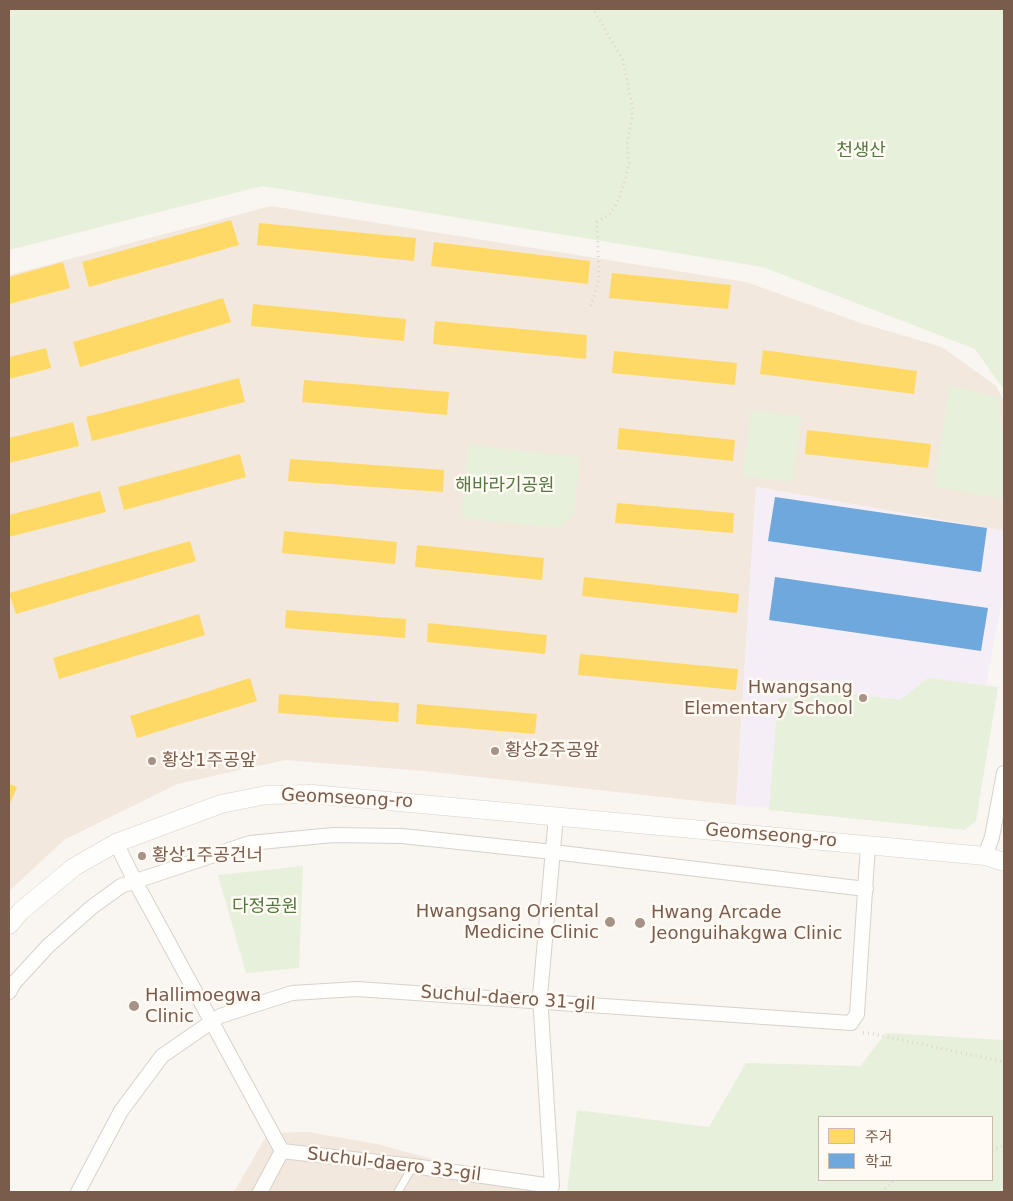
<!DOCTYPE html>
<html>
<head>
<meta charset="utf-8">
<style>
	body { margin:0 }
	#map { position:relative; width:1013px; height:1201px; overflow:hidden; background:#f9f5f0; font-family:"DejaVu Sans","Noto Sans KR",sans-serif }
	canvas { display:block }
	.frame { position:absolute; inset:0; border:10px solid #7a5c4d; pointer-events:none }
	.legend { position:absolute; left:818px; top:1116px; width:175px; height:65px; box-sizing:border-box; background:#fffaf3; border:1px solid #cabbb1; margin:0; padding:6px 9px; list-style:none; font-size:15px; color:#7a5c4d }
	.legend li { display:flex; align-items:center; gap:10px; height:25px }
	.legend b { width:25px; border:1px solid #cabbb1 }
</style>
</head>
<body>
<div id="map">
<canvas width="1013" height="1201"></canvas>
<div class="frame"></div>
<ul class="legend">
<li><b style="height:14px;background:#ffd966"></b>주거</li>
<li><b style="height:14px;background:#6fa8dc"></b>학교</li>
</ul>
</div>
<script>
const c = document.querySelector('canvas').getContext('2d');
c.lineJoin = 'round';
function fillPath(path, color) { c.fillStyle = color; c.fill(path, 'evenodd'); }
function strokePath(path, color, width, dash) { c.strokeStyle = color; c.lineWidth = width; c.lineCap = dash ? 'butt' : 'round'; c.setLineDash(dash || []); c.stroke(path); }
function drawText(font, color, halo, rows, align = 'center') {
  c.font = font + ' "DejaVu Sans","Noto Sans KR",sans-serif'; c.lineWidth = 5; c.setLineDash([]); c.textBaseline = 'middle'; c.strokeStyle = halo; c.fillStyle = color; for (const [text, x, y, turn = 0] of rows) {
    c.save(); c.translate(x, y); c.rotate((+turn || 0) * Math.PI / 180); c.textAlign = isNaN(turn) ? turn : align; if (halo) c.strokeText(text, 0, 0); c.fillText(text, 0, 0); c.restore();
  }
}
const residential = new Path2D(`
	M271,206L746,282L861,323L942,347L996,386L1004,401V531L756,487L736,805L424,771L285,760L177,784L64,840L9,891V275Z
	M308,1132L377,1144L527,1185L529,1192H234L268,1133Z`);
const education = new Path2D(`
	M756,487L1004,531V591L960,819L866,816L736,805Z`);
const green = new Path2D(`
	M9,9H1004V390L975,349L763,267L262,186L9,250Z
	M950,386L999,397L1004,447V499L934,486Z
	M751,410L801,416L793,482L743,476Z
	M468,445L580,457L574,514L560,528L461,518Z
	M928,678L998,687L976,821L965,830L769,810L778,698H794L795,687L900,700Z
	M303,866L299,968L246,973L218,875Z
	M886,1033L1004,1040V1192H567L577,1110L709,1127L746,1063L860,1066ZM992,1117V1180H819V1117Z`);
const homes = new Path2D(`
	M231,220L239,245L89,287L82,262Z
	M259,223L416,238L414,261L257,245Z
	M434,242L590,261L588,284L431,266Z
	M63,262L70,288L9,304V277Z
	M612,273L731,285L728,309L609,298Z
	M223,298L231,322L80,367L73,342Z
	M253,304L406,319L404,341L251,326Z
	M435,321L587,335L586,359L433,344Z
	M46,348L51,368L9,379V357Z
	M763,350L917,371L914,394L760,374Z
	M614,351L737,363L735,385L612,373Z
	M239,378L245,402L92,441L86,417Z
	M304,380L449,392L447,415L302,402Z
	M73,422L79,446L9,463V438Z
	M619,428L735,440L733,461L617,449Z
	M807,430L931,444L928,468L805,454Z
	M240,454L246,477L124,510L118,487Z
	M290,459L444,470L443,492L288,481Z
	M100,491L106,512L9,537V515Z
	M617,503L734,513L733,533L615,523Z
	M284,531L397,542L395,564L282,553Z
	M190,541L196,561L16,614L9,593Z
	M417,545L544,558L542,580L415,567Z
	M584,577L739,594L737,613L582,596Z
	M286,610L406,619L405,638L285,628Z
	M199,614L205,635L59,679L53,658Z
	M428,623L547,635L545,654L427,642Z
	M580,654L738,669L736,690L578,675Z
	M250,678L257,701L137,738L130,716Z
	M279,694L399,703L398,722L278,713Z
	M417,704L537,714L535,734L416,724Z
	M9,784L17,787L9,806Z`);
const schools = new Path2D(`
	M775,497L987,528L981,572L768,541Z
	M775,577L988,608L981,651L769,620Z`);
const path = new Path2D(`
	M591,306L599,279L597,222L611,213L619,199L625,180L629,163L627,144L633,111L623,60L593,9
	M863,1033H869L1004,1062
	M992,1151L1004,1145
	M881,1192L894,1180`);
const service = new Path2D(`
	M398,1192L413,1166`);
const minor = new Path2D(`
	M116,843L135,881L282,1151
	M985,856L992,837L1004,773
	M9,992L14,983L48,946L92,907L121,886L250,843L333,835L402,836L553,852L866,889
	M282,1151L413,1166L552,1186
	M552,1186L540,996L556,816
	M78,1192L121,1111L162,1056L220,1016L292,993L357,989L851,1023L857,1014L868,845
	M260,1192L282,1151`);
const tertiary = new Path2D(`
	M9,925L21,911L74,867L116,843L221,804L266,795L312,794L985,856L1004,862`);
const markers = [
	[863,698,5,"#a69286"],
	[495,751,5,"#a69286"],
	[152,761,5,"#a69286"],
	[142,856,5,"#a69286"],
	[610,922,6,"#a69286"],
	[640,923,6,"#a69286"],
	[134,1006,6,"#a69286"]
];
const parkNames = [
	["천생산",861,151],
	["해바라기공원",505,486],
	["다정공원",265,907]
];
const poiNames = [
	["Hwangsang",853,688,"right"],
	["Elementary School",853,709,"right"],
	["황상2주공앞",505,751],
	["황상1주공앞",162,761],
	["황상1주공건너",152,856],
	["Hwangsang Oriental",599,912,"right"],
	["Medicine Clinic",599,933,"right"],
	["Hwang Arcade",651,913],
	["Jeonguihakgwa Clinic",651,934],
	["Hallimoegwa",145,996],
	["Clinic",145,1017]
];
const streetNames = [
	["Geomseong-ro",347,799,3],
	["Geomseong-ro",771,836,5],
	["Suchul-daero 31-gil",508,999,4],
	["Suchul-daero 33-gil",394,1165,7]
];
fillPath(residential, '#f2e8de');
fillPath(education, '#f6eef6');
fillPath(green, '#e7f0db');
fillPath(homes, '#ffd966');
fillPath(schools, '#6fa8dc');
strokePath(service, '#d7d1cb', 9);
strokePath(minor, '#d7d1cb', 16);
strokePath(tertiary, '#d7d1cb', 19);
strokePath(path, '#dcd5d0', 3, [1, 4]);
strokePath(service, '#fefefd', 7);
strokePath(minor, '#fefefd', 14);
strokePath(tertiary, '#fefefd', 18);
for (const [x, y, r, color] of markers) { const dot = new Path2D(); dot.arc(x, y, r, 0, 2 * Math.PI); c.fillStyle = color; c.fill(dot); strokePath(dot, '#fffaf3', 2); }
drawText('18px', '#537a41', '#fffaf3', parkNames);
drawText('18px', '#7a5c4d', '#fffaf3', poiNames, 'left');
drawText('18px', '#7a5c4d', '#fffaf3', streetNames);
</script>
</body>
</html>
